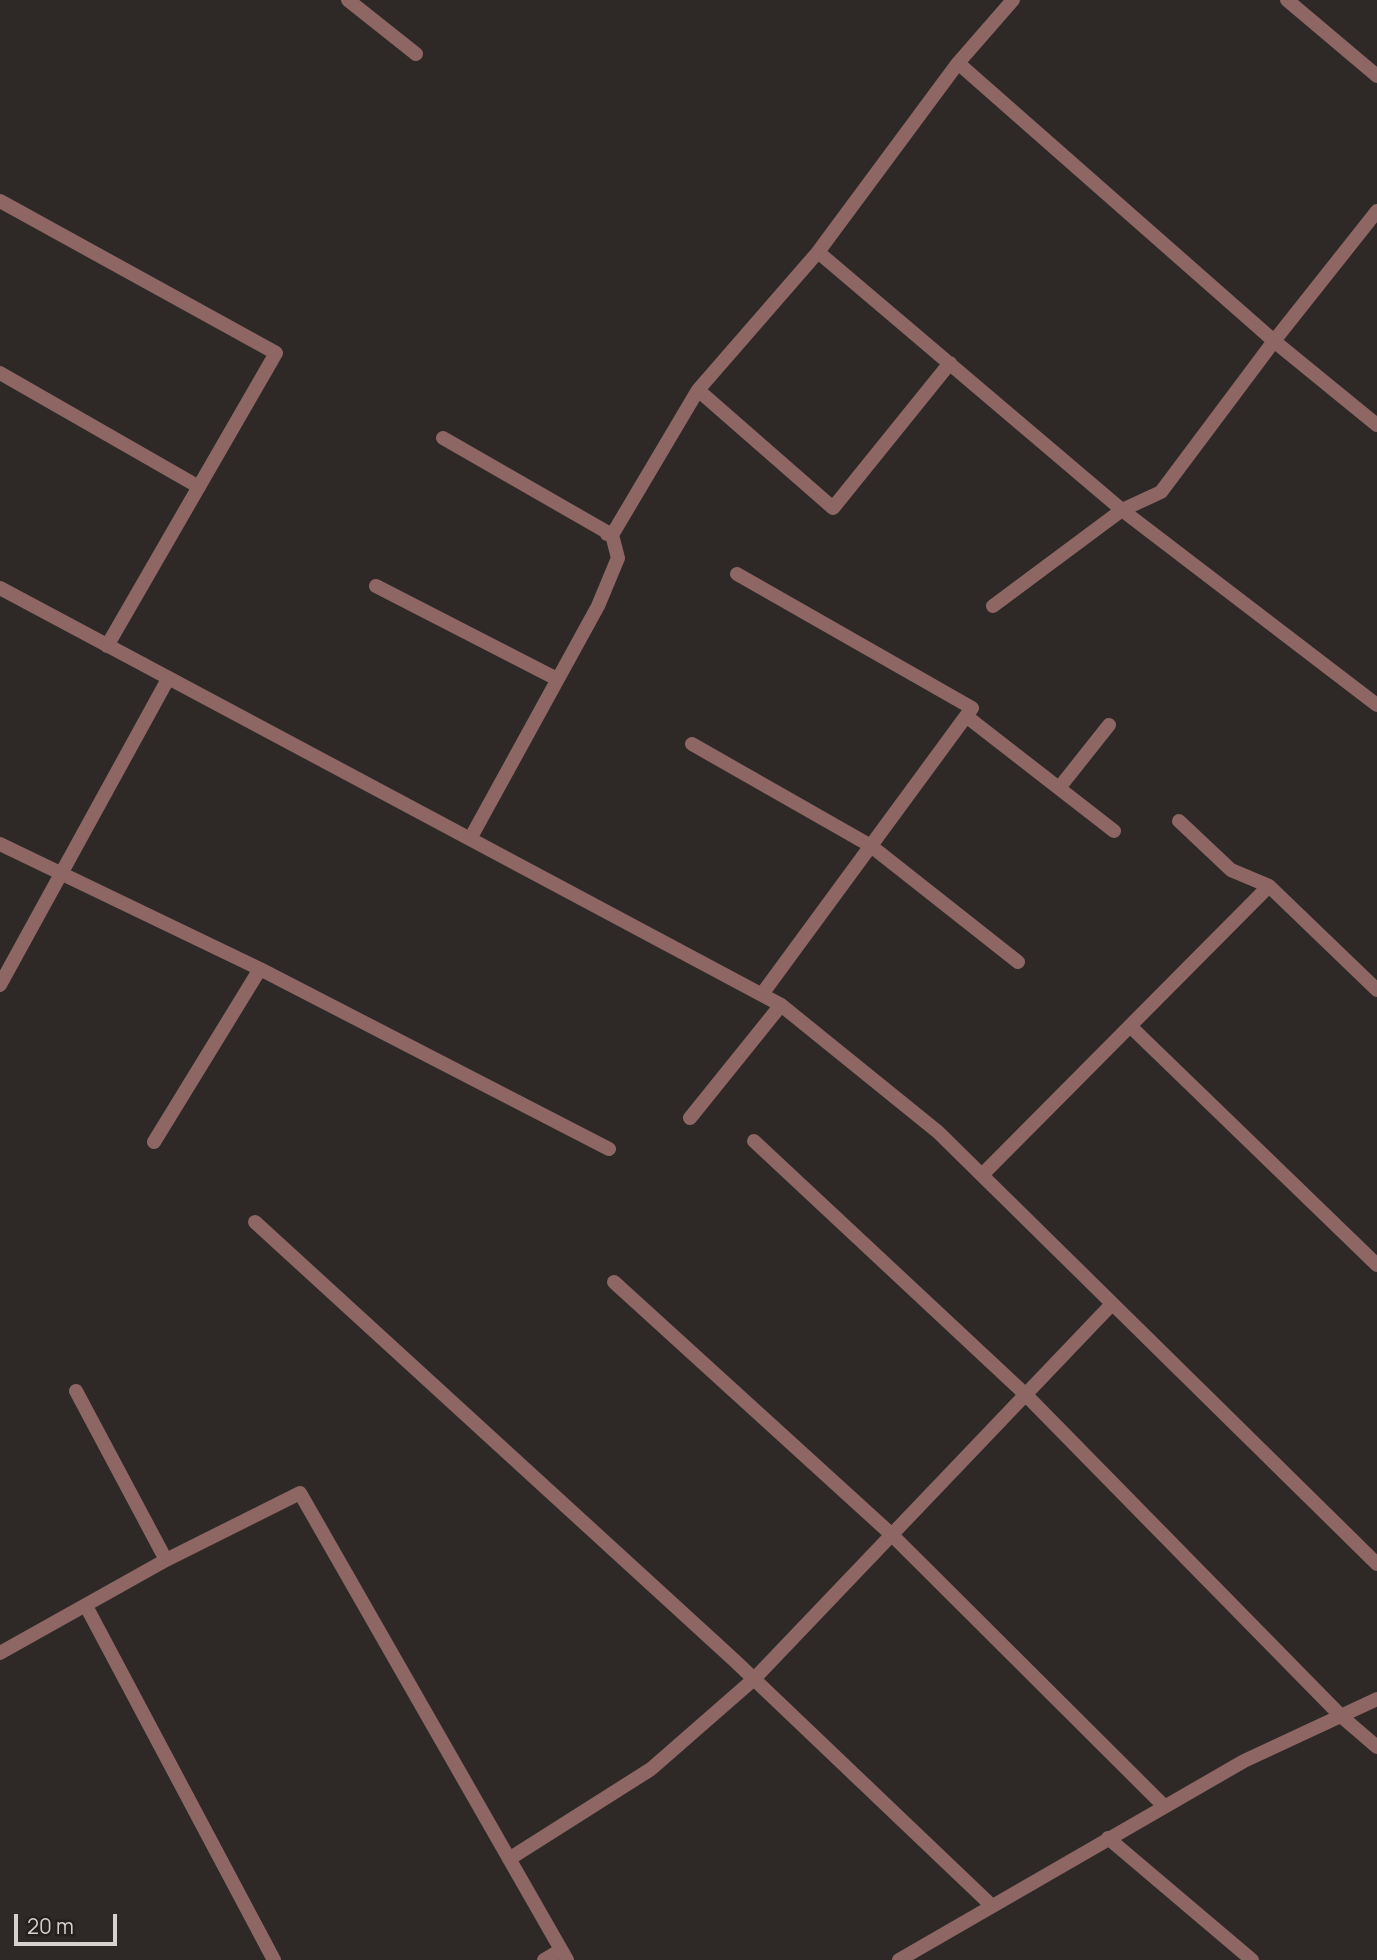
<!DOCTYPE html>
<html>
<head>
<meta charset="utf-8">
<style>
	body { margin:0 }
	#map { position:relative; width:1377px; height:1960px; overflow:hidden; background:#2e2927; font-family:Manrope,sans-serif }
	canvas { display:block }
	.scale { position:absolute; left:14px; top:1914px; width:103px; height:32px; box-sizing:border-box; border:4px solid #d5d1d0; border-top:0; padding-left:9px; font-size:21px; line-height:24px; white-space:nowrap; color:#d5d1d0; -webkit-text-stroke:5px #251f1d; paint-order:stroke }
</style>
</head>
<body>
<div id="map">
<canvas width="1377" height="1960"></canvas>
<div class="scale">20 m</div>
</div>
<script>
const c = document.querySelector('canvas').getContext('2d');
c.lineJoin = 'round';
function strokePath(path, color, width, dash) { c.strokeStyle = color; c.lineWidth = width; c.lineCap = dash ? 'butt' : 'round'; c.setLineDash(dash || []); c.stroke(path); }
const service = new Path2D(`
	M348,0L416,54`);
const minor = new Path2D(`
	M1013,0L958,63L1274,341L1377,211
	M1287,0L1377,76
	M958,63L818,252L1122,510L1161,492L1274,341L1377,425
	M0,201L276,353L107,646
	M818,252L698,390L833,508L950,363
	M0,373L199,487
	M443,438L612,535L618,558L598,606L470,839
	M607,534L612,535L698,390
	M737,574L972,708L762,994
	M376,586L557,679
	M0,588L781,1005L938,1132L1377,1564
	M993,606L1122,510L1377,705
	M966,716L1114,831
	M692,744L871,846L1018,962
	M1059,788L1109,725
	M1179,821L1231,870L1269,886
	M0,844L260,969L609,1149
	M0,985L168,679
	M1130,1026L1377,1265
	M690,1118L781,1005
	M754,1141L1026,1395L1341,1716L1377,1747
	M154,1142L260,969
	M982,1175L1269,886L1377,990
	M255,1222L734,1660L991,1905
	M614,1282L892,1535L1164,1806
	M76,1391L166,1560
	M86,1606L274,1960
	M0,1653L166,1560L300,1493L567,1960
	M1108,1838L1252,1960
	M509,1859L651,1769L754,1679L1112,1304
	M544,1960L561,1950
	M899,1960L1244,1761L1377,1699`);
strokePath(service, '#8e6663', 14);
strokePath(minor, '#8e6663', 14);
</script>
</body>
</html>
